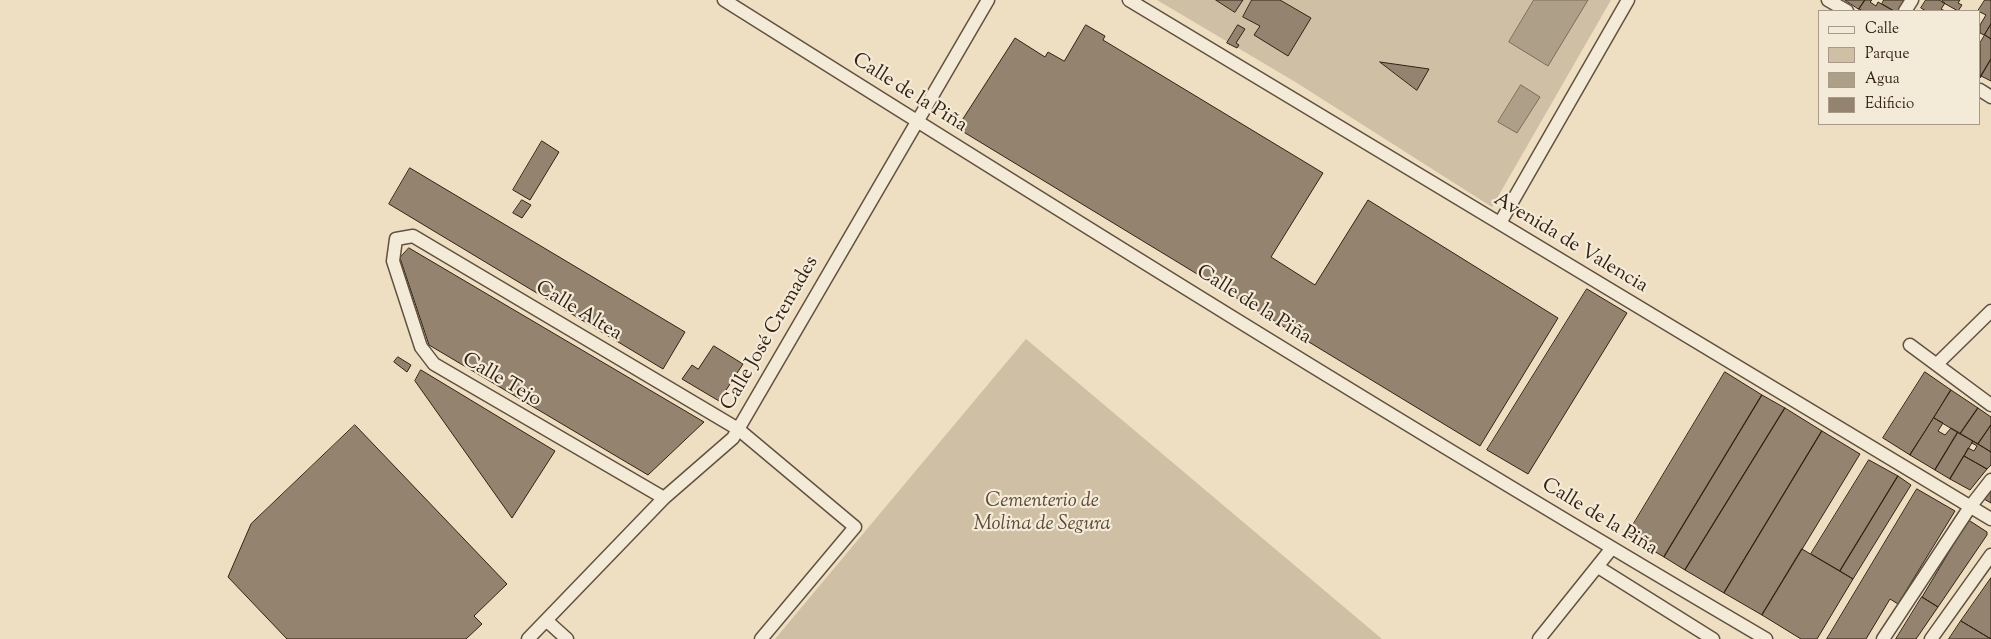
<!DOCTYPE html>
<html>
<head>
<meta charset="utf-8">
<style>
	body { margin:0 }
	#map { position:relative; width:1991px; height:639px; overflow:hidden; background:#eedfc3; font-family:"Sorts Mill Goudy",serif }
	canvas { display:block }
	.legend { position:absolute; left:1818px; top:10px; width:162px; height:115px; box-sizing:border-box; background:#f4ead8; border:1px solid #a79a8a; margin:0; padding:6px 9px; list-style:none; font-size:15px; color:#332214 }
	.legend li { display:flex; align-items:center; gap:10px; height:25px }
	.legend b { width:25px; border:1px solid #a79a8a }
</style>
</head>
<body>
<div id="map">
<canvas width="1991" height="639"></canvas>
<ul class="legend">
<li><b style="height:6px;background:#f4ead8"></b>Calle</li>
<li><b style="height:14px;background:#cebfa5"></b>Parque</li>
<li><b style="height:14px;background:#ae9f88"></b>Agua</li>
<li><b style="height:14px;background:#94846f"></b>Edificio</li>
</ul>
</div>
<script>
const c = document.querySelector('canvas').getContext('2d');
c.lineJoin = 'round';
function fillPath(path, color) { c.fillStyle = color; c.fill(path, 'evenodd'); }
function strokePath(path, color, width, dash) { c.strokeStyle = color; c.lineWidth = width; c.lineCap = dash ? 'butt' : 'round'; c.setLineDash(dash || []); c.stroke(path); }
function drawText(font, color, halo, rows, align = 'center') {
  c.font = font + ' "Sorts Mill Goudy",serif'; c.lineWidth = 4.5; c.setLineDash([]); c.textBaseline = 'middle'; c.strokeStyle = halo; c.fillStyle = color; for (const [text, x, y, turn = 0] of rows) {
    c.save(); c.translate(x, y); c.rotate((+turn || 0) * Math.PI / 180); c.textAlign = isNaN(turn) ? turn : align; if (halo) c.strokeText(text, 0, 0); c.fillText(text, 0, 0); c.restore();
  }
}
const green = new Path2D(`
	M1157,0H1611L1492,207L1297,83Z
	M1026,339L1382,639H775Z`);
const water = new Path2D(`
	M1534,0H1588L1548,66L1509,42Z
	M1521,85L1540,97L1517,133L1498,122Z`);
const building = new Path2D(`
	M1216,0H1243L1235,12Z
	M1252,0H1280L1311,18L1288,56L1254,35L1260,26L1243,17Z
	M1845,0H1865L1859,9Z
	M1865,0H1872L1870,2L1876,6L1878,2L1894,11H1863L1859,9Z
	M1884,0H1906L1899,11H1894L1882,4Z
	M1926,0H1939L1945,3L1941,9L1945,11H1926L1921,8Z
	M1943,0H1960L1958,3L1962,5L1958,11L1942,2Z
	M1985,0H1991V24L1984,35L1980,33V25L1986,15L1978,11Z
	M1991,24V39L1985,35Z
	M1086,25L1105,36L1103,40L1323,173L1271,257L1315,285L1368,200L1558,318L1480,446L957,128L1015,38L1045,57L1048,52L1064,61Z
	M1238,25L1245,29L1236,43L1239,45L1237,48L1227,43Z
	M1985,35L1991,39V59L1980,78V43Z
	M1991,59V81L1981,76Z
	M1380,62L1429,69L1417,90Z
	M542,141L559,152L530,200L513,190Z
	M410,168L685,332L663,369L389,204Z
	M522,200L531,205L522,218L513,213Z
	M409,248L704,422L648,475L429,345L400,258Z
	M1587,289L1627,313L1528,474L1487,450Z
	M714,346L743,364L719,401L682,379L692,365L698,369Z
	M398,357L411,365L407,372L394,362Z
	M421,370L555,451L512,518L415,381Z
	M1725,372L1762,395L1664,557L1627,535Z
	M1925,372L1951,390L1910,455L1883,438Z
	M1951,390L1978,408L1960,434L1934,418Z
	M1762,395L1785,408L1685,570L1664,557Z
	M1785,408L1822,431L1724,593L1685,570Z
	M1978,408L1991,417V425L1978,444L1960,434Z
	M1934,418L1943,423L1938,431L1945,435L1951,428L1958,432L1935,470L1910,455Z
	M355,425L507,584L474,616L482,624L466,639H287L228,577L251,524Z
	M1991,425V452L1978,444Z
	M1822,431L1860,454L1762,615L1724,593Z
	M1958,432L1973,441L1950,479L1935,470Z
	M1973,441L1991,452V465L1987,469L1964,456L1968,448L1974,451L1977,446L1972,443Z
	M1964,456L1987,469L1970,490L1950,479Z
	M1869,460L1898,476L1840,571L1811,554Z
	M1898,476L1911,485L1853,579L1840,571Z
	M1917,489L1955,511L1898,604L1890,599L1866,639H1827Z
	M1991,491V503L1984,499Z
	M1970,521L1987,532V535L1938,607L1922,597L1967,522Z
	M1802,549L1853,579L1817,639H1801L1762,615Z
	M1991,578V639L1961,621Z
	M1922,597L1938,607L1916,639H1896Z
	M1961,621L1991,639H1949Z`);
const street = new Path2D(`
	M724,0C1069,217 1415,433 1766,639
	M1129,0L1991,519
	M1828,0L1847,11
	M1905,11L1912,0
	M1980,90L1991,97
	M1500,223L1628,0
	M1910,345L1991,405
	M1937,364L1991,311
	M664,498L434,364L421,347L393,261L396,239L413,236L738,429L855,527L761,639
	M1598,567L1713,639
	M547,621L567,639
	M528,639L664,498L733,438L988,0
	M1539,639L1612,548
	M1883,639L1970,507L1991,480
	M1931,639L1991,555`);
const streetNames = [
	["Calle de la Piña",909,94,32],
	["Avenida de Valencia",1570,244,31],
	["Calle de la Piña",1253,306,32],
	["Calle Altea",578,312,31],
	["Calle José Cremades",771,334,-60],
	["Calle Tejo",501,381,30],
	["Calle de la Piña",1599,518,31]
];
const parkNames = [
	["Cementerio de",1042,503],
	["Molina de Segura",1042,526]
];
fillPath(green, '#cebfa5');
fillPath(water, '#ae9f88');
strokePath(water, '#7d6d5a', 1);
fillPath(building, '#94846f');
strokePath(building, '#332214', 1);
strokePath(street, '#625140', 15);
strokePath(street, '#f4ead8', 12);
drawText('20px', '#332214', '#f4ead8', streetNames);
drawText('italic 20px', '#5a4938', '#f4ead8', parkNames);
</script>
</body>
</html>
